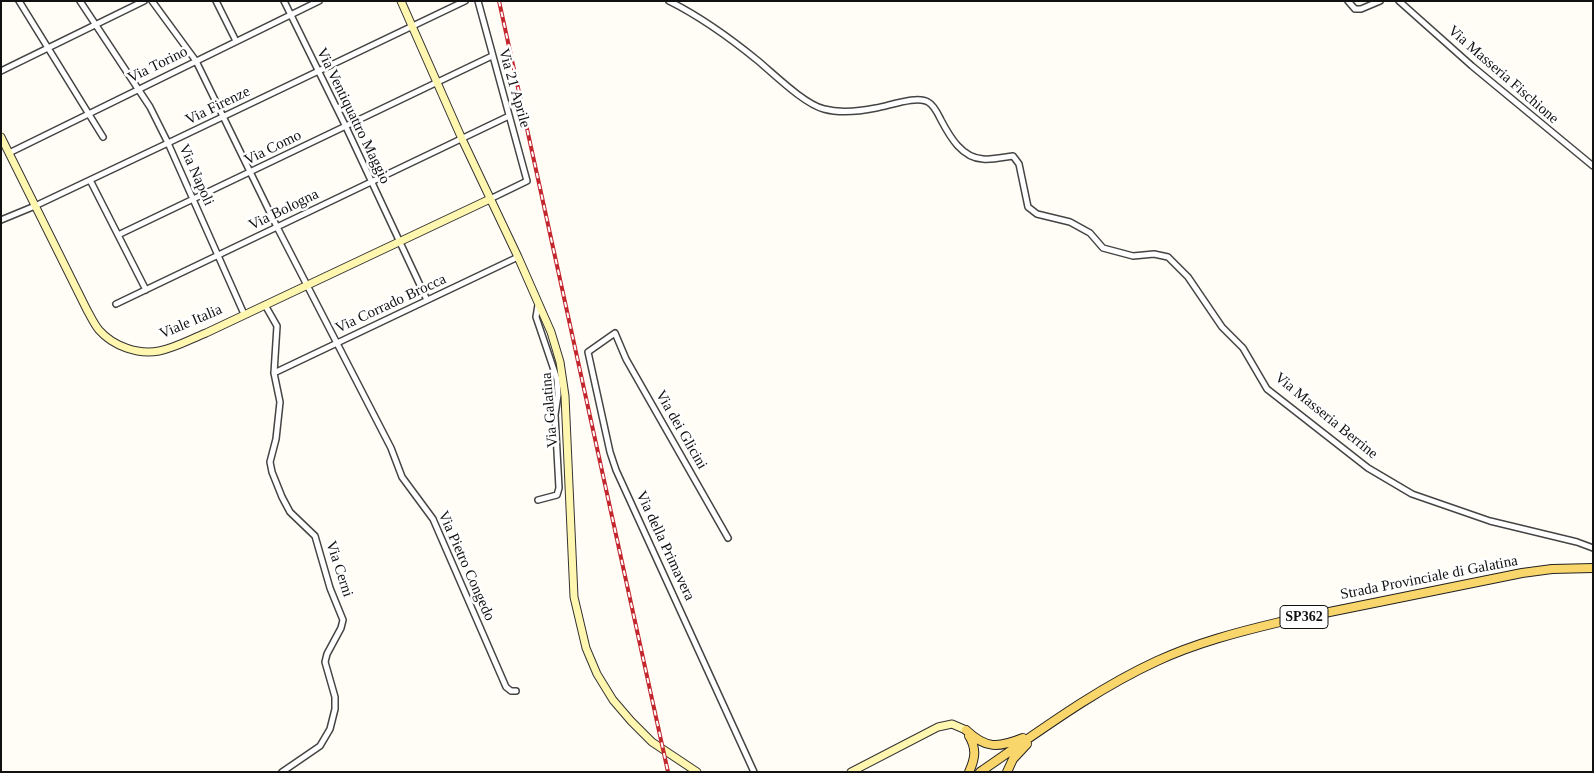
<!DOCTYPE html>
<html>
<head>
<meta charset="utf-8">
<style>
	body { margin:0 }
	#map { position:relative; width:1594px; height:773px; overflow:hidden; background:#fffdf5; font-family:"Times New Roman",serif }
	canvas { display:block }
	.frame { position:absolute; inset:0; border:2px solid #111; pointer-events:none }
</style>
</head>
<body>
<div id="map">
<canvas width="1594" height="773"></canvas>
<div class="frame"></div>
</div>
<script>
const c = document.querySelector('canvas').getContext('2d');
c.lineJoin = 'round';
function strokePath(path, color, width, dash) { c.strokeStyle = color; c.lineWidth = width; c.lineCap = dash ? 'butt' : 'round'; c.setLineDash(dash || []); c.stroke(path); }
function drawText(font, color, halo, rows, align = 'center') {
  c.font = font + ' "Times New Roman",serif'; c.lineWidth = 5; c.setLineDash([]); c.textBaseline = 'middle'; c.strokeStyle = halo; c.fillStyle = color; for (const [text, x, y, turn = 0] of rows) {
    c.save(); c.translate(x, y); c.rotate((+turn || 0) * Math.PI / 180); c.textAlign = isNaN(turn) ? turn : align; if (halo) c.strokeText(text, 0, 0); c.fillText(text, 0, 0); c.restore();
  }
}
const street = new Path2D(`
	M19,1L103,137
	M80,1L150,107L168,143L244,314
	M152,1L196,61L277,227L391,448L402,477L433,519L506,687L511,691H516
	M216,1L236,41
	M284,1L346,127L427,300
	M478,1L527,181L490,199
	M669,1C701,17 730,38 757,60C774,74 804,104 824,109C839,113 861,111 876,108C889,106 917,95 928,102C934,105 938,114 941,120C950,137 962,158 983,159C993,160 1004,157 1013,156L1019,164L1028,207L1037,214L1070,222L1090,233L1103,248L1133,256L1154,254L1168,257L1188,277L1222,327L1243,348L1267,389L1368,468L1412,494L1490,521L1577,542L1593,548
	M1348,1L1355,9H1361L1380,1
	M1399,1L1472,66L1593,166
	M1,71L144,1
	M9,153L319,1
	M90,180L146,290
	M1,220L35,206L168,143L465,1
	M118,235L492,56
	M116,304L509,116
	M265,305L277,326L274,373L280,402L276,439L270,462L272,472L282,497L290,512L315,536L330,588L343,620L341,628L327,654L325,662L335,697V709L330,729L320,746L282,772
	M274,373L518,257
	M538,500L557,495L559,488L555,415L558,395L557,379L536,317L538,305
	M728,538L626,359L615,333L588,352L610,452L616,470L754,772`);
const secondary = new Path2D(`
	M401,1L462,139L518,257L551,332L560,362L565,396L574,597L586,648L597,674L613,700L631,721L652,742L697,772
	M1,137L87,310C91,317 94,324 99,330C113,346 138,355 159,351C175,348 191,339 206,333L490,199
	M851,772L938,727L952,724L966,730`);
const primary = new Path2D(`
	M966,730C986,749 998,748 1023,738
	M969,772C975,759 977,749 969,736
	M980,772C1037,733 1094,690 1157,661C1196,643 1238,632 1280,622L1522,573L1552,569L1593,568
	M1007,772L1013,759L1027,744`);
const rail = new Path2D(`
	M499,1L668,772`);
const shields = [
	[1304,617,48]
];
const shieldNames = [
	["SP362",1304,617]
];
const streetNames = [
	["Via Torino",158,65,-26],
	["Via Masseria Fischione",1503,75,41],
	["Via 21 Aprile",514,88,74],
	["Via Firenze",218,106,-26],
	["Via Ventiquattro Maggio",353,116,64],
	["Via Como",273,148,-26],
	["Via Napoli",196,175,66],
	["Via Bologna",284,210,-26],
	["Via Corrado Brocca",391,304,-25],
	["Viale Italia",191,322,-23],
	["Via Galatina",550,410,-95],
	["Via Masseria Berrine",1326,416,39],
	["Via dei Glicini",681,430,60],
	["Via della Primavera",665,546,65],
	["Via Pietro Congedo",466,566,66],
	["Via Cerni",339,569,72],
	["Strada Provinciale di Galatina",1429,578,-11]
];
strokePath(street, '#444', 8);
strokePath(secondary, '#333', 9);
strokePath(primary, '#222', 10);
strokePath(street, '#fff', 5);
strokePath(secondary, '#fff6b0', 7);
strokePath(primary, '#f9d66b', 8);
strokePath(rail, '#c4262e', 4);
strokePath(rail, '#fff', 2, [5.5]);
for (const [x, y, w] of shields) { const box = new Path2D(); box.roundRect(x - w / 2, y - 11.5, w, 23, 4); c.fillStyle = '#fff'; c.fill(box); strokePath(box, '#111', 1); }
drawText('bold 14px', '#111', null, shieldNames);
drawText('15px', '#111', '#fff', streetNames);
</script>
</body>
</html>
